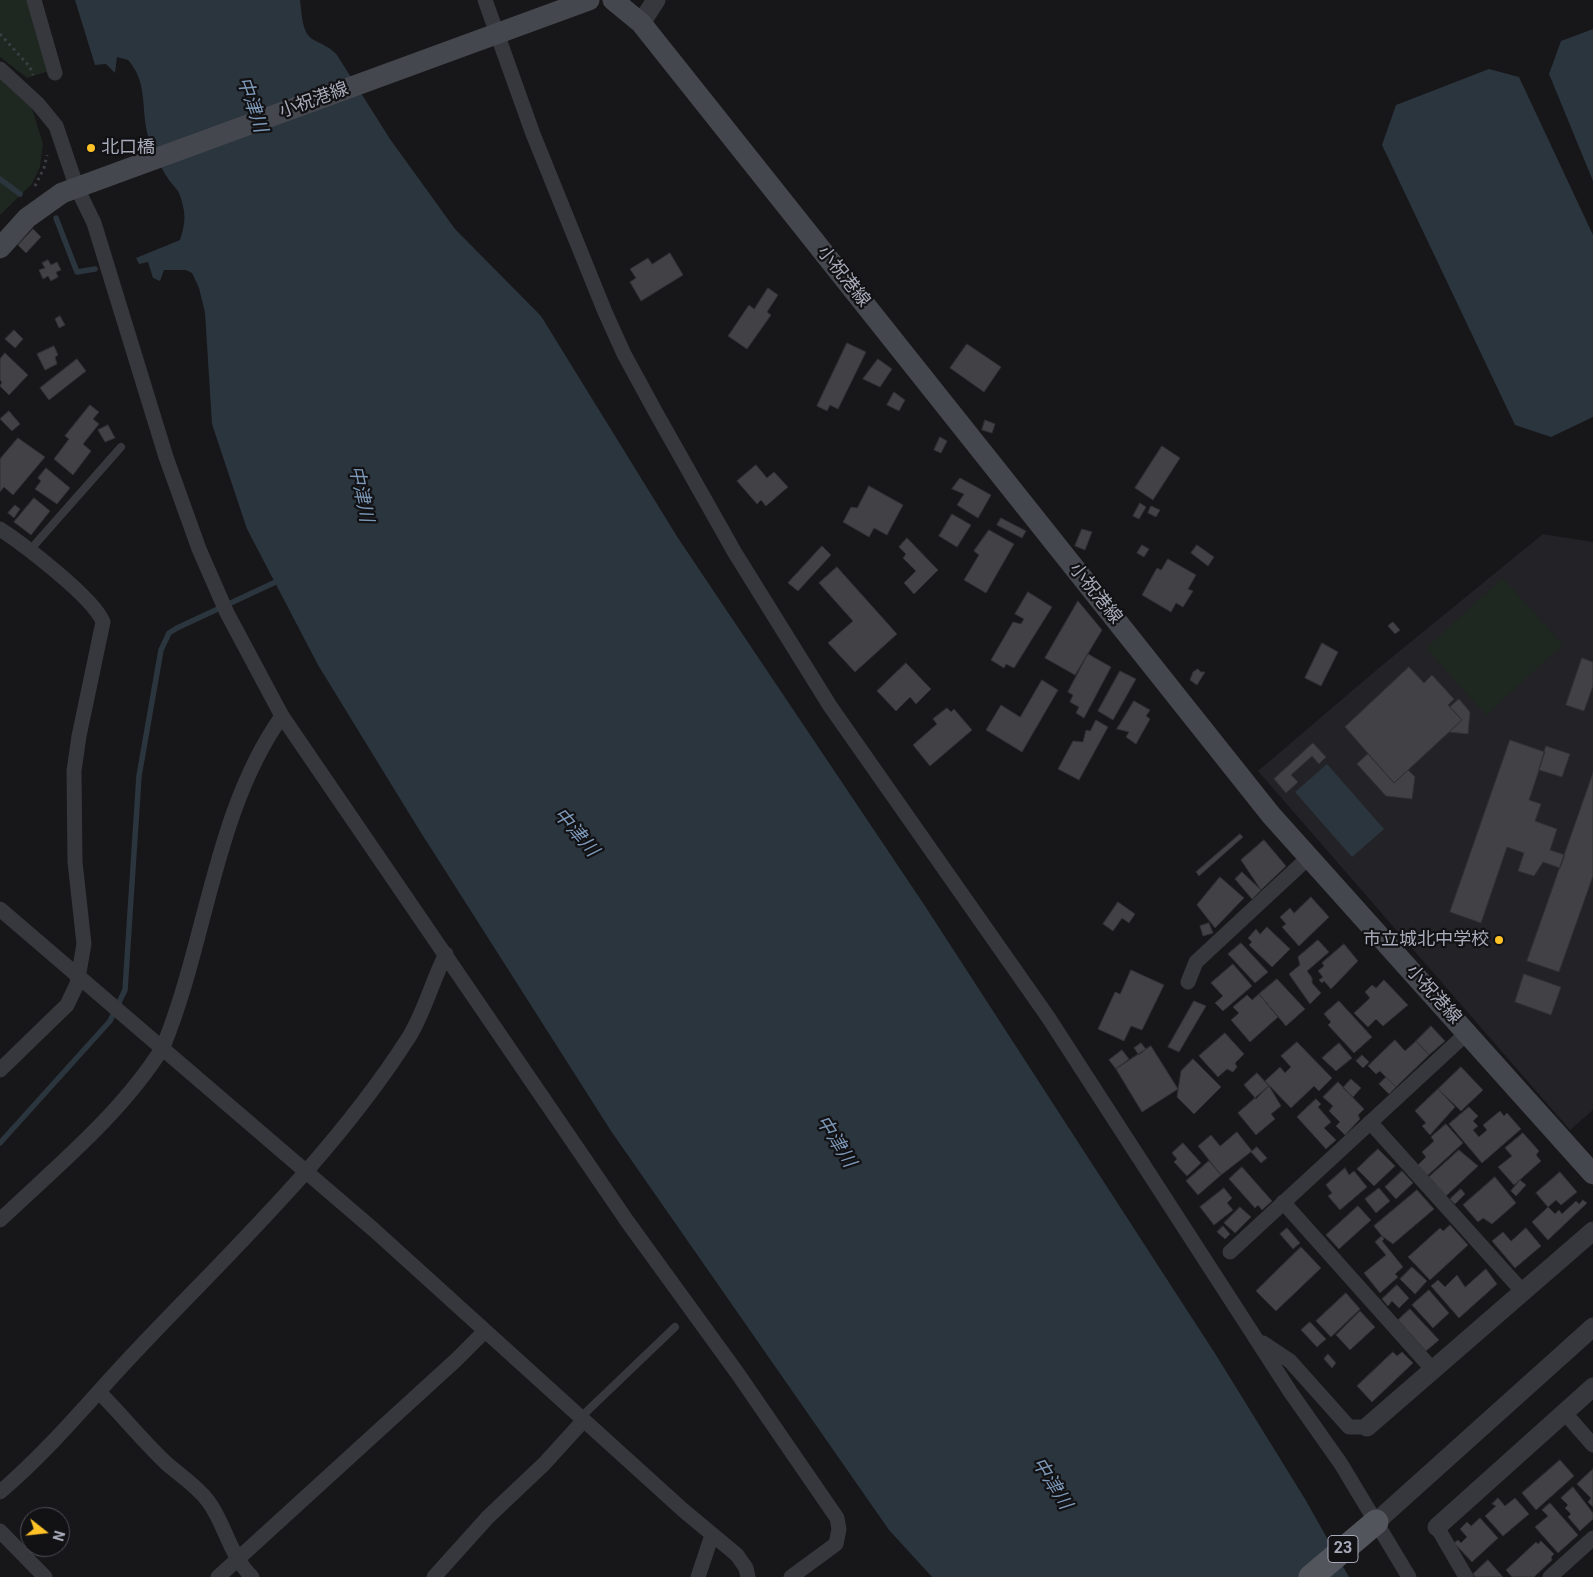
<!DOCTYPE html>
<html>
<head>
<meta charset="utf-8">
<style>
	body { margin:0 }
	#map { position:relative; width:1593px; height:1577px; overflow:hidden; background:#171619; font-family:Roboto,sans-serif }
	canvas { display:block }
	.north { position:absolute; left:20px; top:1507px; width:50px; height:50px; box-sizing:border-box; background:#121114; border:1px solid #4e4f56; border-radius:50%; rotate:106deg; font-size:14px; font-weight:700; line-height:20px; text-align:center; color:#a8acba }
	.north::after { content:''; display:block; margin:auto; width:18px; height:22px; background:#ffc328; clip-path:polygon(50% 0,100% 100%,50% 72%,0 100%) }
</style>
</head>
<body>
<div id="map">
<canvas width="1593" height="1577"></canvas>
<div class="north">N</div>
</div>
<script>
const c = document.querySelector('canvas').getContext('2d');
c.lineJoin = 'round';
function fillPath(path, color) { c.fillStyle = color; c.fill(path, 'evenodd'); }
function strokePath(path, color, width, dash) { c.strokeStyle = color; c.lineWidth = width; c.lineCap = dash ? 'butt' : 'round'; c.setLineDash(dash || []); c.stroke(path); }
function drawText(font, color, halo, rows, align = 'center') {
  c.font = font + ' Roboto,"Noto Sans JP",sans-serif'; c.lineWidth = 4.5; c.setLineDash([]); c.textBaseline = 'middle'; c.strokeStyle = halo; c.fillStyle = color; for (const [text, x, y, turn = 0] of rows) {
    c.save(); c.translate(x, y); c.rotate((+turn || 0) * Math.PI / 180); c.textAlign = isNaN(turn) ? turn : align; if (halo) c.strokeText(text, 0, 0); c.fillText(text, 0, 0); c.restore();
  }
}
const built = new Path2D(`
	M1543,534L1593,542V1110L1570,1130L1258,771L1380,667Z`);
const green = new Path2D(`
	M0,0H30L52,70L27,78L0,57Z
	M0,78L32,108L43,144L40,167L32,184L0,215Z
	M1503,578L1563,645L1486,715L1426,648Z`);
const water = new Path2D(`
	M75,0H300C302,12 301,34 314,40C323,45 330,47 337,55L390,139L455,229L541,316L678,538L925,906L1216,1355L1305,1499L1349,1577H932L889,1530L611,1131L418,828L318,665L247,529L212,424L205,313L199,288L192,273L186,270H164L160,281L153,278L148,262L139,264L136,258L180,240C184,227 186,219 183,206C179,187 176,191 167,177C160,166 153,152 149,139C140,112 149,83 128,60L117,57L115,73L106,64L95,65Z
	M1593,29V181L1549,74L1561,41Z
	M1489,69L1519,77L1593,235V417L1551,437L1515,425L1382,145L1396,105Z
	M1327,764L1384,829L1352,857L1295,792Z`);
const stream = new Path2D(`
	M0,179L20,194
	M56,218L77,272L95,269
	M0,1143L110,1021L125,990L139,776L161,650L169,633L177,628L280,580`);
const building = new Path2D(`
	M33,229L41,237L26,253L18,245Z
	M670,253L683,275L641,301L630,282L636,278L630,269L648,258L652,264Z
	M48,260L51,265L57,262L61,270L56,272L58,277L51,281L48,276L43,279L39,270L45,268L42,263Z
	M768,288L778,295L767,312L771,315L747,349L728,336L749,305L754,309Z
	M60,316L65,325L59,328L55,319Z
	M14,330L23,339L15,348L5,339Z
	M847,343L866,352L838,409L830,405L827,411L817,406Z
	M967,344L1001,367L984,392L950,368Z
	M54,346L58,355L55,357L57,364L45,370L37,354Z
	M5,353L28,375L9,395L0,386L2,382L0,380V359Z
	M77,359L86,371L49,400L40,388Z
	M878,359L892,369L880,387L863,379Z
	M894,392L905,400L899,411L887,405Z
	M90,405L99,412L93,419L99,424L83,444L91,451L73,475L54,459L69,439L65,436Z
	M9,411L20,424L12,431L0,419Z
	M985,420L995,424L992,433L982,430Z
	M108,425L115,438L105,442L98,430Z
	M940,437L947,441L941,453L934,450Z
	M18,438L45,457L13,495L4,487L0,492V459Z
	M1162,446L1180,458L1153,500L1135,488Z
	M756,465L767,478L774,472L788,487L766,506L761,500L757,504L737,481Z
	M46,468L70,488L57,504L35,489L41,481L38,478Z
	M960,478L991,495L978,518L957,505L964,494L952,489Z
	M869,486L903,505L887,535L874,528L869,537L843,522L851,507L857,508Z
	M34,498L50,511L31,535L14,522Z
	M1140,503L1146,507L1139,519L1133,516Z
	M15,505L20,509L14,518L8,513Z
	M1151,506L1160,510L1156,517L1148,513Z
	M952,514L971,525L957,547L939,536Z
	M1001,518L1026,531L1022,538L997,525Z
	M1082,529L1092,532L1085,550L1075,546Z
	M989,530L1014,544L986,593L964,580L979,555L974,551Z
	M907,538L938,570L914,594L904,583L916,571L903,558L906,554L899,547Z
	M1142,545L1149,549L1144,557L1137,553Z
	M1197,545L1214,557L1208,566L1191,553Z
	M822,546L831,555L798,591L788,583Z
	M1168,559L1196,575L1188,589L1193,591L1183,607L1176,603L1171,612L1142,595L1157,568L1161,570Z
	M837,567L897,634L855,672L828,643L853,621L819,583Z
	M1028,592L1052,607L1014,668L1006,664L1004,668L991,660L1013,622L1021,624L1024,619L1015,614Z
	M1078,601L1102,630L1075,675L1045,658Z
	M1393,622L1400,630L1395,634L1388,626Z
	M1322,643L1338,652L1321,686L1305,678Z
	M1088,654L1111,667L1084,718L1076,713L1079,707L1070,702L1073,695L1068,692Z
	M1582,658L1593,662V686L1584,711L1566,705Z
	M906,663L931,689L916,704L910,697L896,711L877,691Z
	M1409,667L1424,683L1432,675L1454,699L1448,705L1462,720L1394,783L1345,727Z
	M1198,669L1201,672H1205L1197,685L1190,680L1193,672Z
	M1120,671L1136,679L1113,720L1098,711Z
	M1042,680L1058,690L1022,752L986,730L1001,705L1020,717Z
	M1459,699L1470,712L1468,734L1449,732L1462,720L1450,707Z
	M1134,701L1150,710L1146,716L1150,719L1136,744L1126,737L1129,732L1117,729Z
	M947,708L951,712L954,709L972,730L930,766L913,745L937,724L933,719Z
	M1096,720L1108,727L1079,780L1058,769L1073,741L1083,742L1086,730L1090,731Z
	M1510,740L1545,752L1529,800L1541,804L1535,821L1557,829L1550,850L1565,855L1560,868L1543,862L1534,876L1518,871L1524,853L1507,847L1481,923L1450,912Z
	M1313,743L1326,757L1319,764L1312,756L1291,775L1298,782L1286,793L1274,779Z
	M1546,746L1570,754L1562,777L1539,770Z
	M1368,754L1394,783L1408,770L1415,777L1412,799L1386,796L1357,764Z
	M1593,773V876L1559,972L1527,961Z
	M1240,834L1243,837L1199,876L1196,872Z
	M1264,840L1286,866L1261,890L1241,860Z
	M1242,872L1261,890L1252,899L1235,879Z
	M1220,877L1244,898L1215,928L1197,905Z
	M1311,897L1329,917L1299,946L1282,927L1286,924L1280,917L1290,908L1294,913Z
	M1118,902L1135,914L1129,923L1122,918L1113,931L1103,924Z
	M1209,923L1213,933L1203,936L1200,926Z
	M1267,927L1290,949L1272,967L1249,945L1252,942L1248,938L1256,929L1260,934Z
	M1318,940L1329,952L1307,971L1312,978V983L1321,993L1310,1004L1289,974L1300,965L1298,957Z
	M1241,943L1268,972L1255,983L1228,954Z
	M1344,944L1358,961L1331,989L1324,981L1322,983L1319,980L1323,977L1318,971L1324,966L1322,963Z
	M1233,964L1252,986L1223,1011L1215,1003L1223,996L1211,983Z
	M1131,970L1164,985L1142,1030L1131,1026L1124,1041L1098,1029L1115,992L1120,994Z
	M1524,974L1561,987L1551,1015L1515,1002Z
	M1277,979L1305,1009L1286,1026L1259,994Z
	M1384,980L1408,1005L1383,1026L1376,1019L1368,1027L1354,1013L1370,998L1365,992L1372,985L1376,988Z
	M1259,994L1278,1017L1250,1042L1231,1020L1239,1013L1233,1007L1247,995L1252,1000Z
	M1194,1001L1206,1006L1179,1052L1168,1047Z
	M1339,1001L1372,1037L1354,1053L1328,1025L1331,1022L1324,1014Z
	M1431,1026L1445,1041L1429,1055L1416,1041Z
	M1225,1033L1244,1054L1235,1063L1237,1067L1233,1072L1227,1069L1218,1077L1199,1056Z
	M1395,1040L1405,1051L1416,1041L1429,1055L1396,1087L1380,1071L1376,1074L1368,1066Z
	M1297,1042L1332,1078L1319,1091L1314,1086L1291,1108L1265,1081L1280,1067L1285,1073L1291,1067L1281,1056Z
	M1141,1043L1146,1049L1139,1055L1134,1048Z
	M1339,1043L1352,1058L1336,1071L1322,1058Z
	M1151,1046L1178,1089L1142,1112L1116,1069Z
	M1122,1050L1129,1059L1116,1069L1109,1060Z
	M1362,1055L1369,1062L1363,1068L1356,1061Z
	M1193,1059L1221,1087L1194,1114L1177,1097L1181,1071Z
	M1461,1067L1483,1090L1461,1111L1438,1089Z
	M1257,1073L1269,1086L1256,1099L1244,1085Z
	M1386,1077L1396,1087L1389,1094L1379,1084Z
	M1351,1079L1361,1088L1353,1097L1343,1088Z
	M1338,1082L1364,1109L1358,1115L1360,1119L1345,1135L1336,1126L1340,1122L1329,1111L1333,1106L1323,1097Z
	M1269,1086L1281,1106L1271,1114L1275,1119L1256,1135L1238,1113Z
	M1438,1089L1455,1107L1430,1135L1422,1126L1426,1123L1415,1111Z
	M1316,1099L1321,1104L1318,1107L1331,1122L1324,1128L1336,1140L1326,1149L1297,1117Z
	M1469,1107L1478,1116L1473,1121L1478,1126L1473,1130L1479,1137L1487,1130L1483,1125L1500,1111L1504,1116L1507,1113L1521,1129L1482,1163L1449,1124Z
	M1446,1124L1463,1143L1427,1176L1418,1165L1426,1157L1422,1152L1434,1141L1431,1137Z
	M1237,1132L1252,1151L1221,1175L1198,1146L1211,1135L1220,1146Z
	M1523,1133L1539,1151L1536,1155L1541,1161L1514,1185L1498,1167L1512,1156L1505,1148Z
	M1183,1143L1201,1163L1187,1176L1174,1162L1177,1159L1172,1153Z
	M1257,1147L1267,1158L1261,1163L1251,1152Z
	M1378,1149L1395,1166L1374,1186L1357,1169Z
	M1459,1150L1478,1166L1446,1196L1429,1177Z
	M1209,1161L1221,1175L1198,1195L1186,1181Z
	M1242,1167L1272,1201L1262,1210L1258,1205L1255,1208L1229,1179Z
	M1345,1168L1349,1175L1354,1171L1367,1187L1340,1210L1328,1196L1332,1193L1326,1185Z
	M1402,1171L1413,1183L1396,1199L1385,1187Z
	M1560,1172L1577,1192L1561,1205L1556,1200L1548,1207L1536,1193Z
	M1495,1177L1516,1203L1492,1224L1483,1218L1478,1222L1463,1205Z
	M1520,1180L1526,1185L1516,1196L1511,1191Z
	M1224,1188L1232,1198L1227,1203L1233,1210L1214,1225L1200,1207Z
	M1379,1188L1390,1201L1376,1213L1365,1199Z
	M1461,1189L1465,1194L1455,1204L1450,1199Z
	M1417,1190L1434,1209L1393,1244L1382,1236L1374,1226Z
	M1583,1200L1587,1203L1548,1240L1532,1222L1548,1207L1555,1214L1559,1210L1562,1214L1576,1201L1579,1204Z
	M1358,1206L1371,1220L1339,1249L1326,1235Z
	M1240,1207L1251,1217L1235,1233L1224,1223Z
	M1450,1225L1468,1245L1430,1280L1408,1257L1440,1228L1443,1231Z
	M1223,1226L1230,1234L1225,1239L1217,1232Z
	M1287,1228L1300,1243L1293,1249L1280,1234Z
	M1526,1228L1541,1246L1515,1268L1492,1241L1503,1232L1511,1241Z
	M1382,1236L1384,1239L1382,1241L1403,1267L1395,1274L1398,1277L1380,1293L1364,1273L1386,1255L1375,1242Z
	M1301,1247L1321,1268L1276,1311L1256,1291Z
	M1412,1267L1427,1281L1415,1294L1400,1279Z
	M1486,1269L1497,1284L1459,1318L1431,1286L1438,1280L1445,1287L1457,1275L1465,1287Z
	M1397,1285L1409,1298L1399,1308L1392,1301L1388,1306L1382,1299Z
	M1429,1290L1449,1313L1433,1328L1412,1305Z
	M1346,1293L1360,1309L1331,1337L1316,1321Z
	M1410,1309L1439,1340L1426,1351L1398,1320Z
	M1360,1311L1375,1327L1350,1350L1336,1335Z
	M1310,1322L1326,1339L1317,1347L1301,1330Z
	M1393,1352L1397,1356L1402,1352L1413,1363L1372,1402L1357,1386Z
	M1328,1354L1336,1363L1332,1368L1324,1359Z
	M1560,1460L1574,1476L1536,1510L1522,1493Z
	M1593,1469V1507L1588,1502L1591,1498L1577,1484Z
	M1573,1487L1593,1513V1519L1580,1531L1568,1517L1571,1514L1565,1508L1568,1505L1561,1498Z
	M1498,1498L1505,1506L1515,1498L1529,1514L1503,1536L1485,1516L1496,1506L1492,1504Z
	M1550,1503L1578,1535L1558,1553L1535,1527L1548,1516L1542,1510Z
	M1480,1518L1498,1538L1472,1562L1454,1543L1458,1540L1461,1543L1467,1537L1460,1529L1467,1522L1471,1526Z
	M1541,1541L1554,1554L1551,1557L1552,1560L1534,1577H1512L1506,1570L1536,1542L1538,1544Z
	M1488,1560L1503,1577H1475L1473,1574Z`);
const path = new Path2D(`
	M0,34L30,67L33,75
	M35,186L44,168L47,155`);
const service = new Path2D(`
	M30,550L121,447
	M581,1417L675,1327`);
const minor = new Path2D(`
	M34,0L55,73
	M485,0L533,134L605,312L624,354L655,411L735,553L830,706L1048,1017L1291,1393L1341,1464L1409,1577
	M0,69L38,104L56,126L77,188L94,223L166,457L199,549L227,613L282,716L627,1221L738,1374L837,1518L839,1529L836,1544L791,1577
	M0,529C23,544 94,598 103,622L79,736L74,771L75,862L84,944L77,984L67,1005L0,1070
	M0,909L374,1230L683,1510L737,1555L746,1568L748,1577
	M1188,982L1196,962L1309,857
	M1370,1122L1523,1292
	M1283,1202L1433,1370
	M0,1220C56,1167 122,1113 163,1047C207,940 214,812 282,716
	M1230,1252L1467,1033
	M1263,1343L1290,1361L1349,1427H1367
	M99,1392C121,1414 142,1440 165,1462C179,1475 196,1485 208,1501C226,1525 228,1553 252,1577
	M1564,1412L1593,1445
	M0,1492C51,1449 93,1396 139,1348C233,1249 335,1153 409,1037C425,1011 432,981 446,954
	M1437,1527L1466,1577
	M0,1531L45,1577
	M218,1577L456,1360L485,1331
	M434,1577L488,1517L544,1464L584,1420
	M698,1577L712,1535
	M1550,1577L1593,1538`);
const tertiary = new Path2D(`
	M641,23L656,0
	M1367,1427L1593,1231
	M1376,1522L1593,1327
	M1437,1527L1593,1387`);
const secondary = new Path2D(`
	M613,0L641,23L1271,815L1593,1174
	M0,248L27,218L62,193L589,0`);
const primary = new Path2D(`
	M1311,1577L1376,1522`);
const markers = [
	[91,148,5,"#ffc328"],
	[1499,940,5,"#ffc328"]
];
const shields = [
	[1343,1549,30]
];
const shieldNames = [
	["23",1343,1549]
];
const streetNames = [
	["小祝港線",314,101,-20],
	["小祝港線",843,277,51],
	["小祝港線",1095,594,51],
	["小祝港線",1433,995,48]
];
const poiNames = [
	["北口橋",101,148],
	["市立城北中学校",1489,940,"right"]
];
const waterNames = [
	["中津川",251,105,71],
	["中津川",360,494,78],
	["中津川",575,833,49],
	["中津川",835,1142,58],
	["中津川",1051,1484,58]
];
fillPath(built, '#232226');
fillPath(green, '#1e2720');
fillPath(water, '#2b353e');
strokePath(stream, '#2b353e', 5.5);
fillPath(building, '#414146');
strokePath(building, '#313035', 1);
strokePath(path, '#3d3f45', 3, [2.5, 4]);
strokePath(service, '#37383e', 8);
strokePath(minor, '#37383e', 15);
strokePath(tertiary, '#37383e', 19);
strokePath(secondary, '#45474e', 21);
strokePath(primary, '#53555d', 25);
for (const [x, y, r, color] of markers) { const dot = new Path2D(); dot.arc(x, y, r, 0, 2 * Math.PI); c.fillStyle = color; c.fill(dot); strokePath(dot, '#121114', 2); }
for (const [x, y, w] of shields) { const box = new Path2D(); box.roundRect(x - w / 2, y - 13.5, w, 27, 4); c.fillStyle = '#121114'; c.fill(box); strokePath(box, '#a8acba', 1); }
drawText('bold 16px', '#a8acba', null, shieldNames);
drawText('18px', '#a8acba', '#121114', streetNames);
drawText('18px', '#a8acba', '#121114', poiNames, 'left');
drawText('italic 19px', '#7c98b7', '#121114', waterNames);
</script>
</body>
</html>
